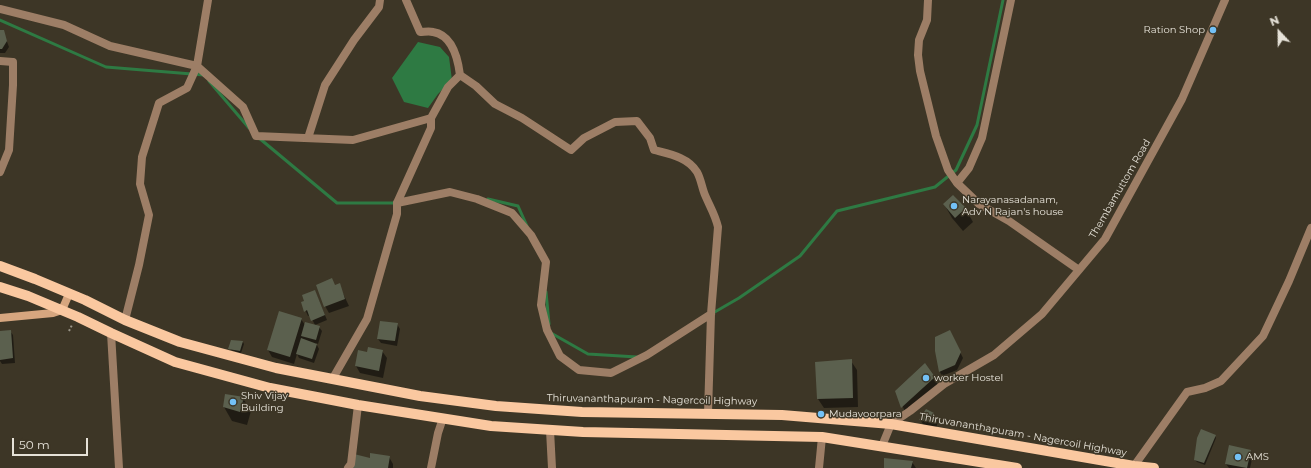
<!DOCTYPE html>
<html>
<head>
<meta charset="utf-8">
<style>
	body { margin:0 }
	#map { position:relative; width:1311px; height:468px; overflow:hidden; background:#3d3626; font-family:Montserrat,sans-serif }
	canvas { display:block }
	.north { position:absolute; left:1259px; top:12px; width:40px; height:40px; -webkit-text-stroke:3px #3d3626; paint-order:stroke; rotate:338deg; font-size:11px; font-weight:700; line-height:16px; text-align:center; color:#e6e2d8 }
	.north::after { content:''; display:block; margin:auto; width:14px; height:18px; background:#e6e2d8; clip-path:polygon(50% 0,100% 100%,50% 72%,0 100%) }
	.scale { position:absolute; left:12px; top:438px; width:76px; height:18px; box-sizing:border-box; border:2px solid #e6e2d8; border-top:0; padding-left:5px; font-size:12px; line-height:14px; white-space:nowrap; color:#e6e2d8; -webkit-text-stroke:3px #3d3626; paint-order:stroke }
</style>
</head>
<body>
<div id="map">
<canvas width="1311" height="468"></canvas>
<div class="north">N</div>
<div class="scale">50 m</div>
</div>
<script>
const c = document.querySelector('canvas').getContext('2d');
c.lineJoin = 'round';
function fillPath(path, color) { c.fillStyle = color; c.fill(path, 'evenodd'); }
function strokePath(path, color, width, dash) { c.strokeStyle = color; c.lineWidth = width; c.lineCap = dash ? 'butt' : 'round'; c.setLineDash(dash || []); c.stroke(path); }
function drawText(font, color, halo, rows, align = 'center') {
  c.font = font + ' Montserrat,sans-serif'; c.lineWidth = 3; c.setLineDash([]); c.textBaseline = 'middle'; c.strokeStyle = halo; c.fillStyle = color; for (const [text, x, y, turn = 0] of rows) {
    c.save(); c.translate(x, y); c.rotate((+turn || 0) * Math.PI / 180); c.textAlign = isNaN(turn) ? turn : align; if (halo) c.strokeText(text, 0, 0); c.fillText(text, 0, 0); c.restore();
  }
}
const water = new Path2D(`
	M418,42L440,47L449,57L452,80L438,94L428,108L404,102L392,78Z`);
const shadow = new Path2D(`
	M0,31H3L9,47L5,53H0Z
	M944,204L965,208L973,222L963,231L952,218Z
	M339,285L349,306L329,313L325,306L335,286Z
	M315,291L327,320L315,325L310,315L308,316L302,303L305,302Z
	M301,319L305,325L319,327L322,331L318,344L316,343L319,349L314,363L299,358L297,354L294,364L272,357L268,350Z
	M397,324L400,329L397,346L381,343L378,339Z
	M10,331L13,335L15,363L2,364L0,361V332Z
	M952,336L963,358L957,370L942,376L940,372L936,351Z
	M243,342L244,344L241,353L231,350L230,349Z
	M382,351L387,358L383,378L360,373L356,366L359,352L367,353Z
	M851,361L857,370L858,407L824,408L818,399Z
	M934,378L938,385L906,414L896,391Z
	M243,398L251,411L247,425L232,421L224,407Z
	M933,414L938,421L936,429L925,427L920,420Z
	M1215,436L1216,438L1205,465L1197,462L1195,460Z
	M1250,450L1253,455L1250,468H1229L1226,464Z
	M389,457L393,464V468H352L370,459Z
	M912,462L916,468H885Z`);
const stream = new Path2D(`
	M0,20L106,67L204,75
	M209,81L249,128
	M259,138L337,203H396
	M488,199L518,206L527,226
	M546,292L549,324
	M713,313L739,298L800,256L837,211L935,187L956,170L977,125L1003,0
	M551,333L588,354L637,357`);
const building = new Path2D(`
	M0,30H4L7,41L2,49H0Z
	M953,195L966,208L955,218L943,204Z
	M332,278L335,285L340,283L345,299L324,307L316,285Z
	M315,290L325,315L311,321L307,310L304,312L301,302L304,301L302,295Z
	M279,311L302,318L290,357L267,350Z
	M380,321L398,323L395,341L377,339Z
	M305,322L320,326L316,340L301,336Z
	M11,330L13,358L0,360V331Z
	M950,330L961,352L955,365L939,372L935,351V337Z
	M301,338L317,344L312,359L296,354Z
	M231,340L243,341L240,351L228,349Z
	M368,347L383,350L379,371L355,366L358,350L367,352Z
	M852,359L853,398L817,399L815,362Z
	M925,363L935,377L901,408L895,391Z
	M225,394L244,397L240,412L223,407Z
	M926,409L934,413L932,422L919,420Z
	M1201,429L1216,435L1204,463L1194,460L1197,438Z
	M1229,445L1251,450L1247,468L1225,464Z
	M370,453L390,456L388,468H351L354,454L370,458Z
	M884,458L913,461L911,468H884Z`);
const path = new Path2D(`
	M69,331L72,325`);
const minor = new Path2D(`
	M406,0L420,32C424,32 429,31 433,32C452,35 458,59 460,75L476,86L495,104L522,118L571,150L584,138L615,122L637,121L650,138L654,150C669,154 688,157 697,172C701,179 702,188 705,195C710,207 715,214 718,227L711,314L708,413
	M928,0L927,20L919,40L918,55L920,71L936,136L948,170L957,183L979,204L1009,221L1079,270
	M0,9L64,25L110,46L197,66L243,107L256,136L353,140L431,118
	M0,61L13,62V85L9,150L0,172
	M308,138L325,85L354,40L379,7L380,0
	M957,183L969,168L982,138L1011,0
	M397,203L450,192L477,199L512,213L531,235L546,262L541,305L547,330L560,356L579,370L611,373L647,355L711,314
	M125,320L139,265L149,215L140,184L142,157L159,103L187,88L197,66L208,0
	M111,333L119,468
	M333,378L367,319L397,214V203L431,128V118L448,87L460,75
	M550,430L552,468
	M882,446L891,424L910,411L944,384L994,355L1042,314L1105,239L1182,99L1225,0
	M1134,466L1187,392L1205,388L1221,381L1263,336L1289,281L1311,228
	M348,468L351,464L358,405
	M431,468L438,433L443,418
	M819,468L822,437`);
const secondary = new Path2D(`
	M0,318L53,313L62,310L69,294`);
const primary = new Path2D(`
	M0,266L35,279L85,300L125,320L180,342L276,368L420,396L496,406L582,412L782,415L891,424L1134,466L1154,468
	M0,287L28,296L78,317L111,333L175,362L270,388L358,405L491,426L583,432L822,437L1017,468`);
const markers = [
	[1213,30,4,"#73c1f6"],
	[954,206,4,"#73c1f6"],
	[926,378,4,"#73c1f6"],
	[233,402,4,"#73c1f6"],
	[821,414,4,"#73c1f6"],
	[1238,457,4,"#73c1f6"]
];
const poiNames = [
	["Ration Shop",1205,30,"right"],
	["Narayanasadanam,",962,200],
	["Adv N Rajan's house",962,212],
	["worker Hostel",934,378],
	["Shiv Vijay",241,396],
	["Building",241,408],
	["Mudavoorpara",829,414],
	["AMS",1246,457]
];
const streetNames = [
	["Thembamuttom Road",1120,189,-60],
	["Thiruvananthapuram - Nagercoil Highway",652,400,1],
	["Thiruvananthapuram - Nagercoil Highway",1023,435,10]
];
fillPath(water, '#2e7a43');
fillPath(shadow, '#0007');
strokePath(stream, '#2e7a43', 3);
fillPath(building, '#5b604e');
strokePath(path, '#9a9588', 2, [2, 2]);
strokePath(minor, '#9d7e66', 8);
strokePath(secondary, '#d6a67f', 8);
strokePath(primary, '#fac8a0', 10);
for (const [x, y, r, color] of markers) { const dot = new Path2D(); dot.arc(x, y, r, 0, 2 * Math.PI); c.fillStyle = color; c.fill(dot); strokePath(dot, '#3d3626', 1.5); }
drawText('10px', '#e6e2d8', '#3d3626', poiNames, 'left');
drawText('10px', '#e6e2d8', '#3d3626', streetNames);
</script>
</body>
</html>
